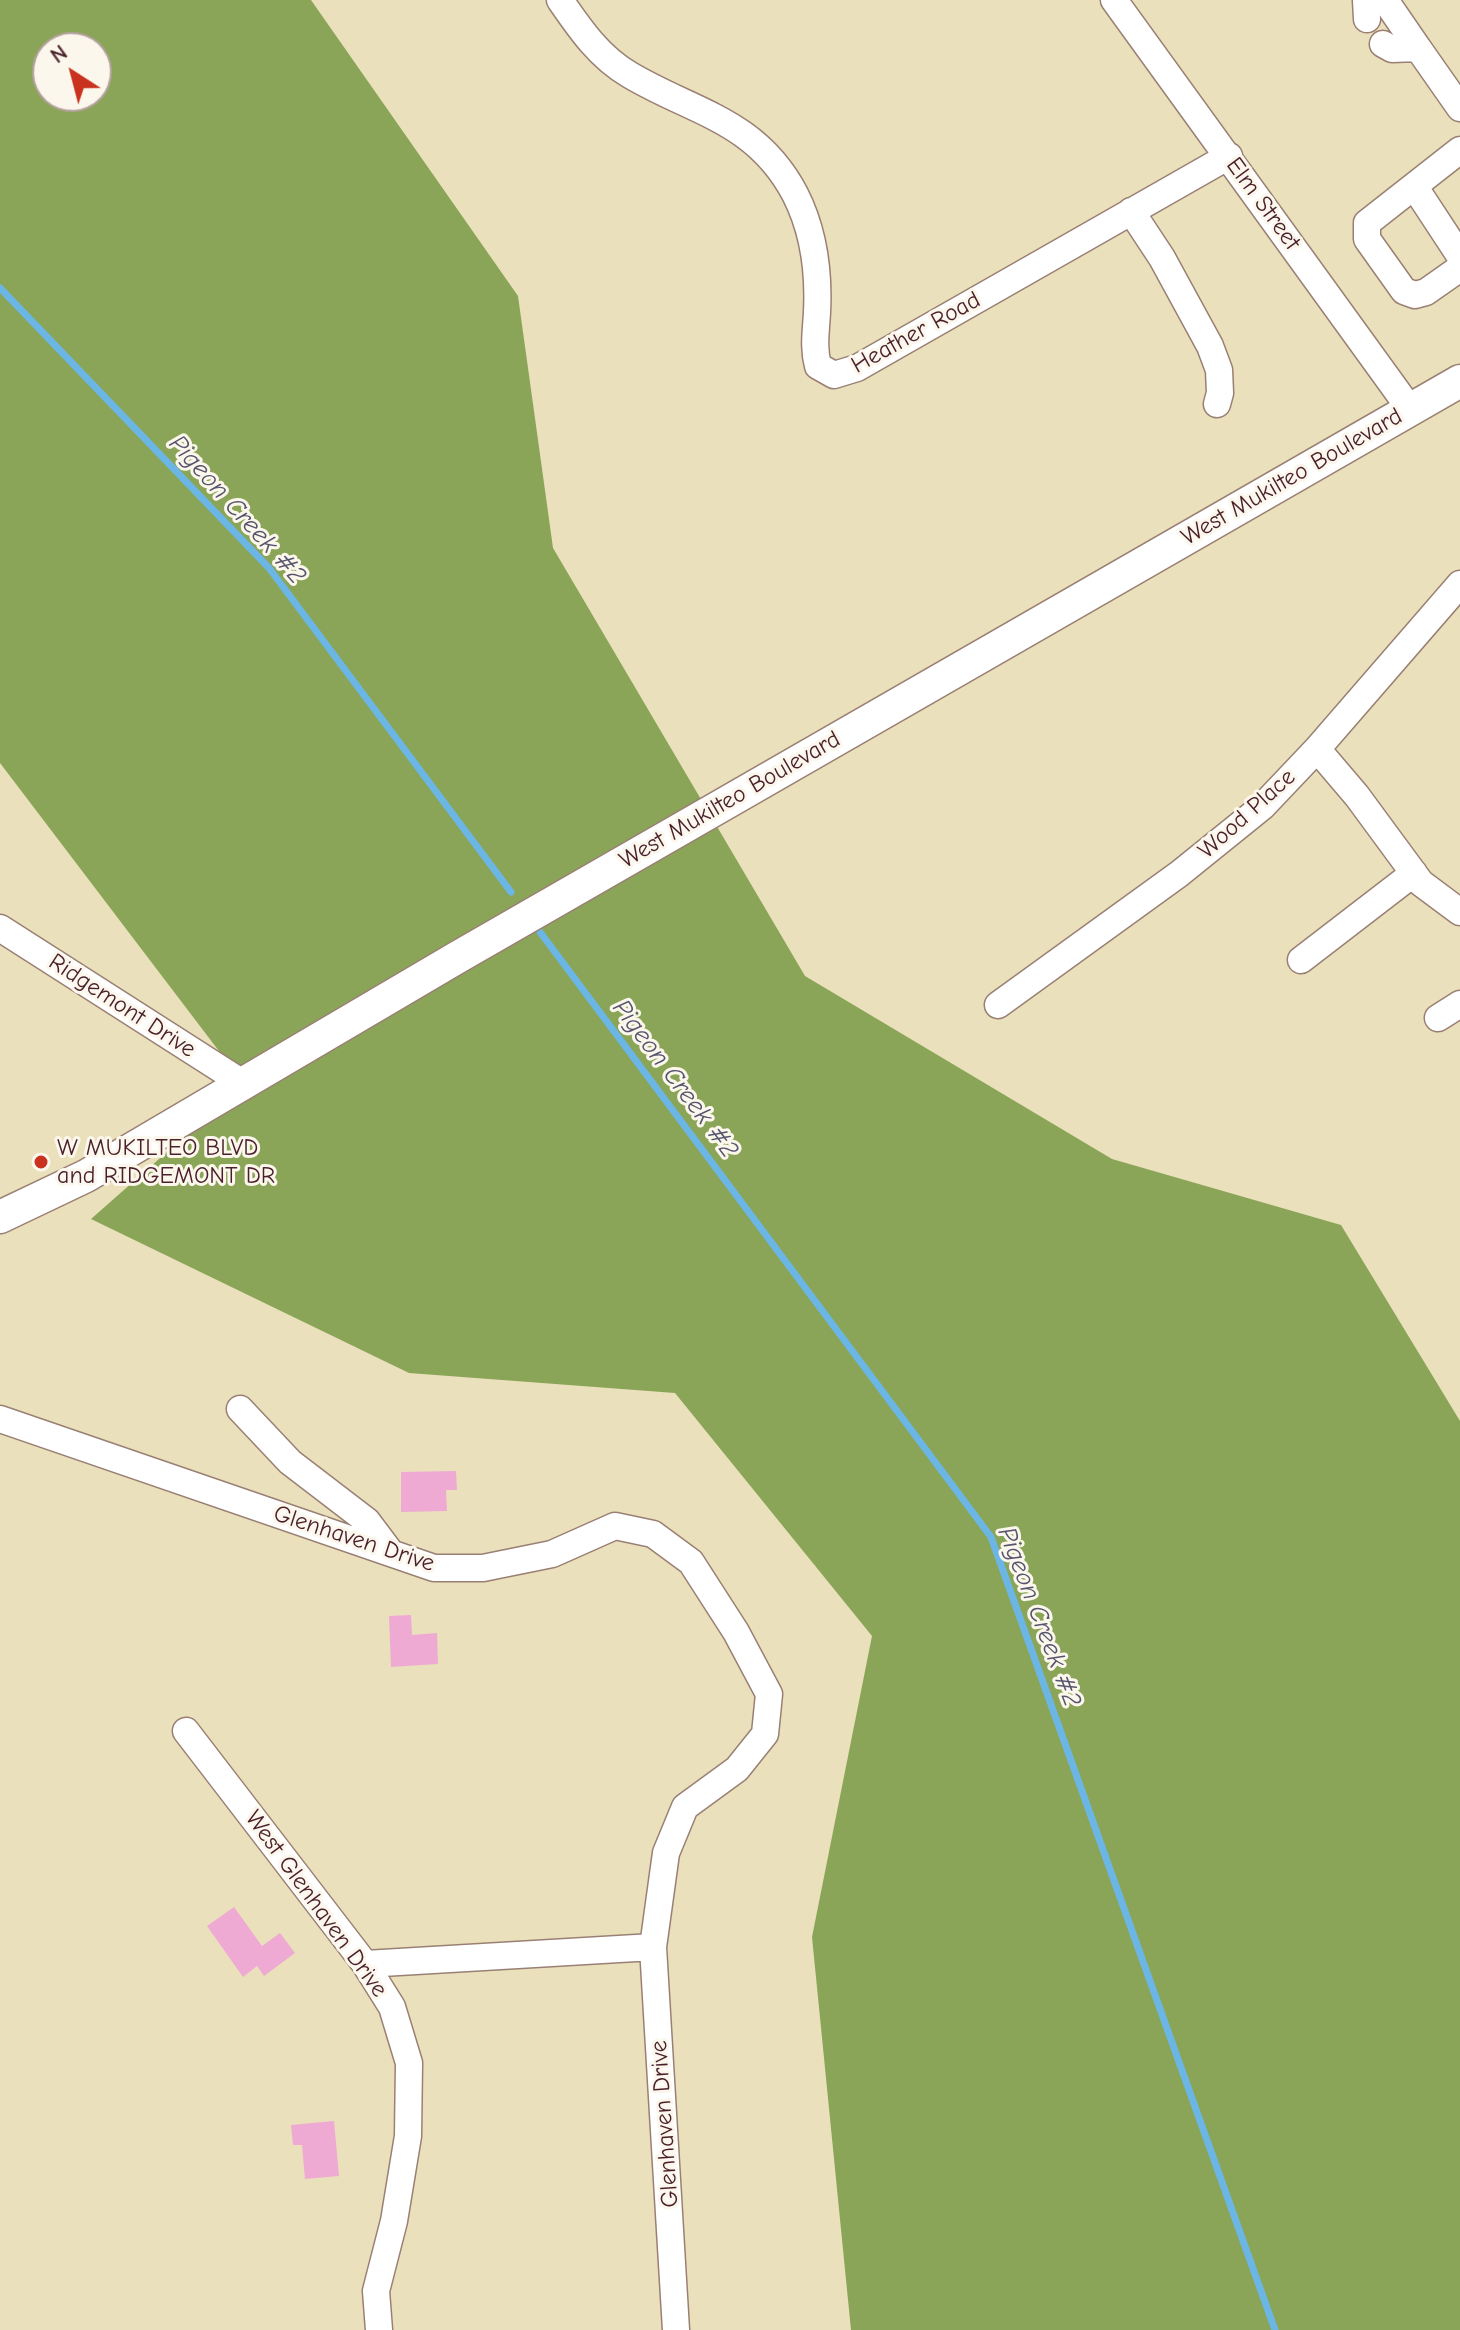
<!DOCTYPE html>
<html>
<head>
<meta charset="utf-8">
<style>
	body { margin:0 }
	#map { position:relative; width:1460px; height:2330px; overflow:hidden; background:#eae0bc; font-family:"Comic Neue",sans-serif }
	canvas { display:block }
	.north { position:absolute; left:32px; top:32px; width:80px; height:80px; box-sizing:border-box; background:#fbf7ec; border:2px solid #b4a19f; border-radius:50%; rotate:324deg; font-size:22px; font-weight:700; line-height:32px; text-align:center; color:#4a1f2b }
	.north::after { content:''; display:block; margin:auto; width:28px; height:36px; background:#c8321e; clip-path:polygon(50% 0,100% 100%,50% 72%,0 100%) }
</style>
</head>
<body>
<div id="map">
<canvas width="1460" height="2330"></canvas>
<div class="north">N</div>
</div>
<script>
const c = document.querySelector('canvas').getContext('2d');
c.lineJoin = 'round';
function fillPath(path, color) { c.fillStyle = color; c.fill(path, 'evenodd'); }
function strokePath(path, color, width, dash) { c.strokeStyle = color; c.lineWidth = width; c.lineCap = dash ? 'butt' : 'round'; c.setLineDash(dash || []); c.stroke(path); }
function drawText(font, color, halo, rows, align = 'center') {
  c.font = font + ' "Comic Neue",sans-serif'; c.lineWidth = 6; c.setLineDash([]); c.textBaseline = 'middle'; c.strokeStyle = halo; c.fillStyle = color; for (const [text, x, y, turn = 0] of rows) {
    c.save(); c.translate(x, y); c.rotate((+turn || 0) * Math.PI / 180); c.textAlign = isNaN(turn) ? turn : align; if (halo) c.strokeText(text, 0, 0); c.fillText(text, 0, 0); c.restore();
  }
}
const forest = new Path2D(`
	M0,0H311L518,296L553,548L805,976L1112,1159L1341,1225L1460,1421V2330H851L812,1937L872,1636L675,1393L409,1373L91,1219L244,1084L0,763ZM48,48H96V96H48Z`);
const stream = new Path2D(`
	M0,288L269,568L511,892
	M540,932L991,1537L1275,2330`);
const building = new Path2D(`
	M456,1471L457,1490H446L447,1511L401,1512V1472Z
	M411,1615L412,1635L437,1633L438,1664L391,1667L389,1616Z
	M234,1907L262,1946L280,1933L295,1953L264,1976L257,1966L243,1977L207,1926Z
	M334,2121L339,2176L305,2179L302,2145H293L291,2125Z`);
const minor = new Path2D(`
	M560,0C580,29 599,57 630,75C694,113 756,120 795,194C813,229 819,272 817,312C816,332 813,347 818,366L834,375L857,368L1229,156
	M1114,0L1410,409
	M1366,0L1367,19
	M1385,0L1418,48
	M1383,44L1392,49L1418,48L1460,108
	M1460,150L1367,223V239L1404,291L1415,295L1426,292L1460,268
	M1414,186L1460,256
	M1131,211L1162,258L1210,346L1219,370L1220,393L1217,404
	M1317,749L1357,796L1421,883L1460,912
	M0,928L244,1084
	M1301,960L1414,873
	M998,1005L1179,874L1262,807L1317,749L1460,584
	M1438,1018L1460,1004
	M240,1409L290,1462L367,1521L391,1553
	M0,1419L434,1568H483L552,1554L615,1526L653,1534L691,1562L736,1632L769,1694L765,1734L737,1769L685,1807L666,1853L653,1947L676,2330
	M186,1731L365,1964L392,2007L409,2063L408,2136L394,2221L376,2291L379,2330
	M365,1964L653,1947`);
const major = new Path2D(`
	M0,1217L86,1176L458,957L1460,381`);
const markers = [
	[41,1162,8,"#c8321e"]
];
const streetNames = [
	["Elm Street",1263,204,54],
	["Heather Road",916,333,-29],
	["West Mukilteo Boulevard",1292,477,-30],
	["West Mukilteo Boulevard",730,800,-30],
	["Wood Place",1247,814,-42],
	["Ridgemont Drive",122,1006,33],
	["Glenhaven Drive",354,1539,18],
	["West Glenhaven Drive",316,1904,54],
	["Glenhaven Drive",665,2124,-94]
];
const poiNames = [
	["W MUKILTEO BLVD",57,1148],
	["and RIDGEMONT DR",57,1176]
];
const waterNames = [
	["Pigeon Creek #2",237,510,48],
	["Pigeon Creek #2",675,1079,53],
	["Pigeon Creek #2",1039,1617,69]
];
fillPath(forest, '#8aa557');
strokePath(stream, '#6bb6e4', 7);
fillPath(building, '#eeaad3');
strokePath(minor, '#9a8074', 29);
strokePath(major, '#9a8074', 35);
strokePath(minor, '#fff', 26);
strokePath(major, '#fff', 32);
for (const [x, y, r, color] of markers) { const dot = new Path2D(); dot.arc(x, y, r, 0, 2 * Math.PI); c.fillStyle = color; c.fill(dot); strokePath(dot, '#fbf7ec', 3); }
drawText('24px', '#4a1f2b', '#fbf7ec', streetNames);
drawText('24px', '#4a1f2b', '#fbf7ec', poiNames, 'left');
drawText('italic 26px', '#56546c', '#fbf7ec', waterNames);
</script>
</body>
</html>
